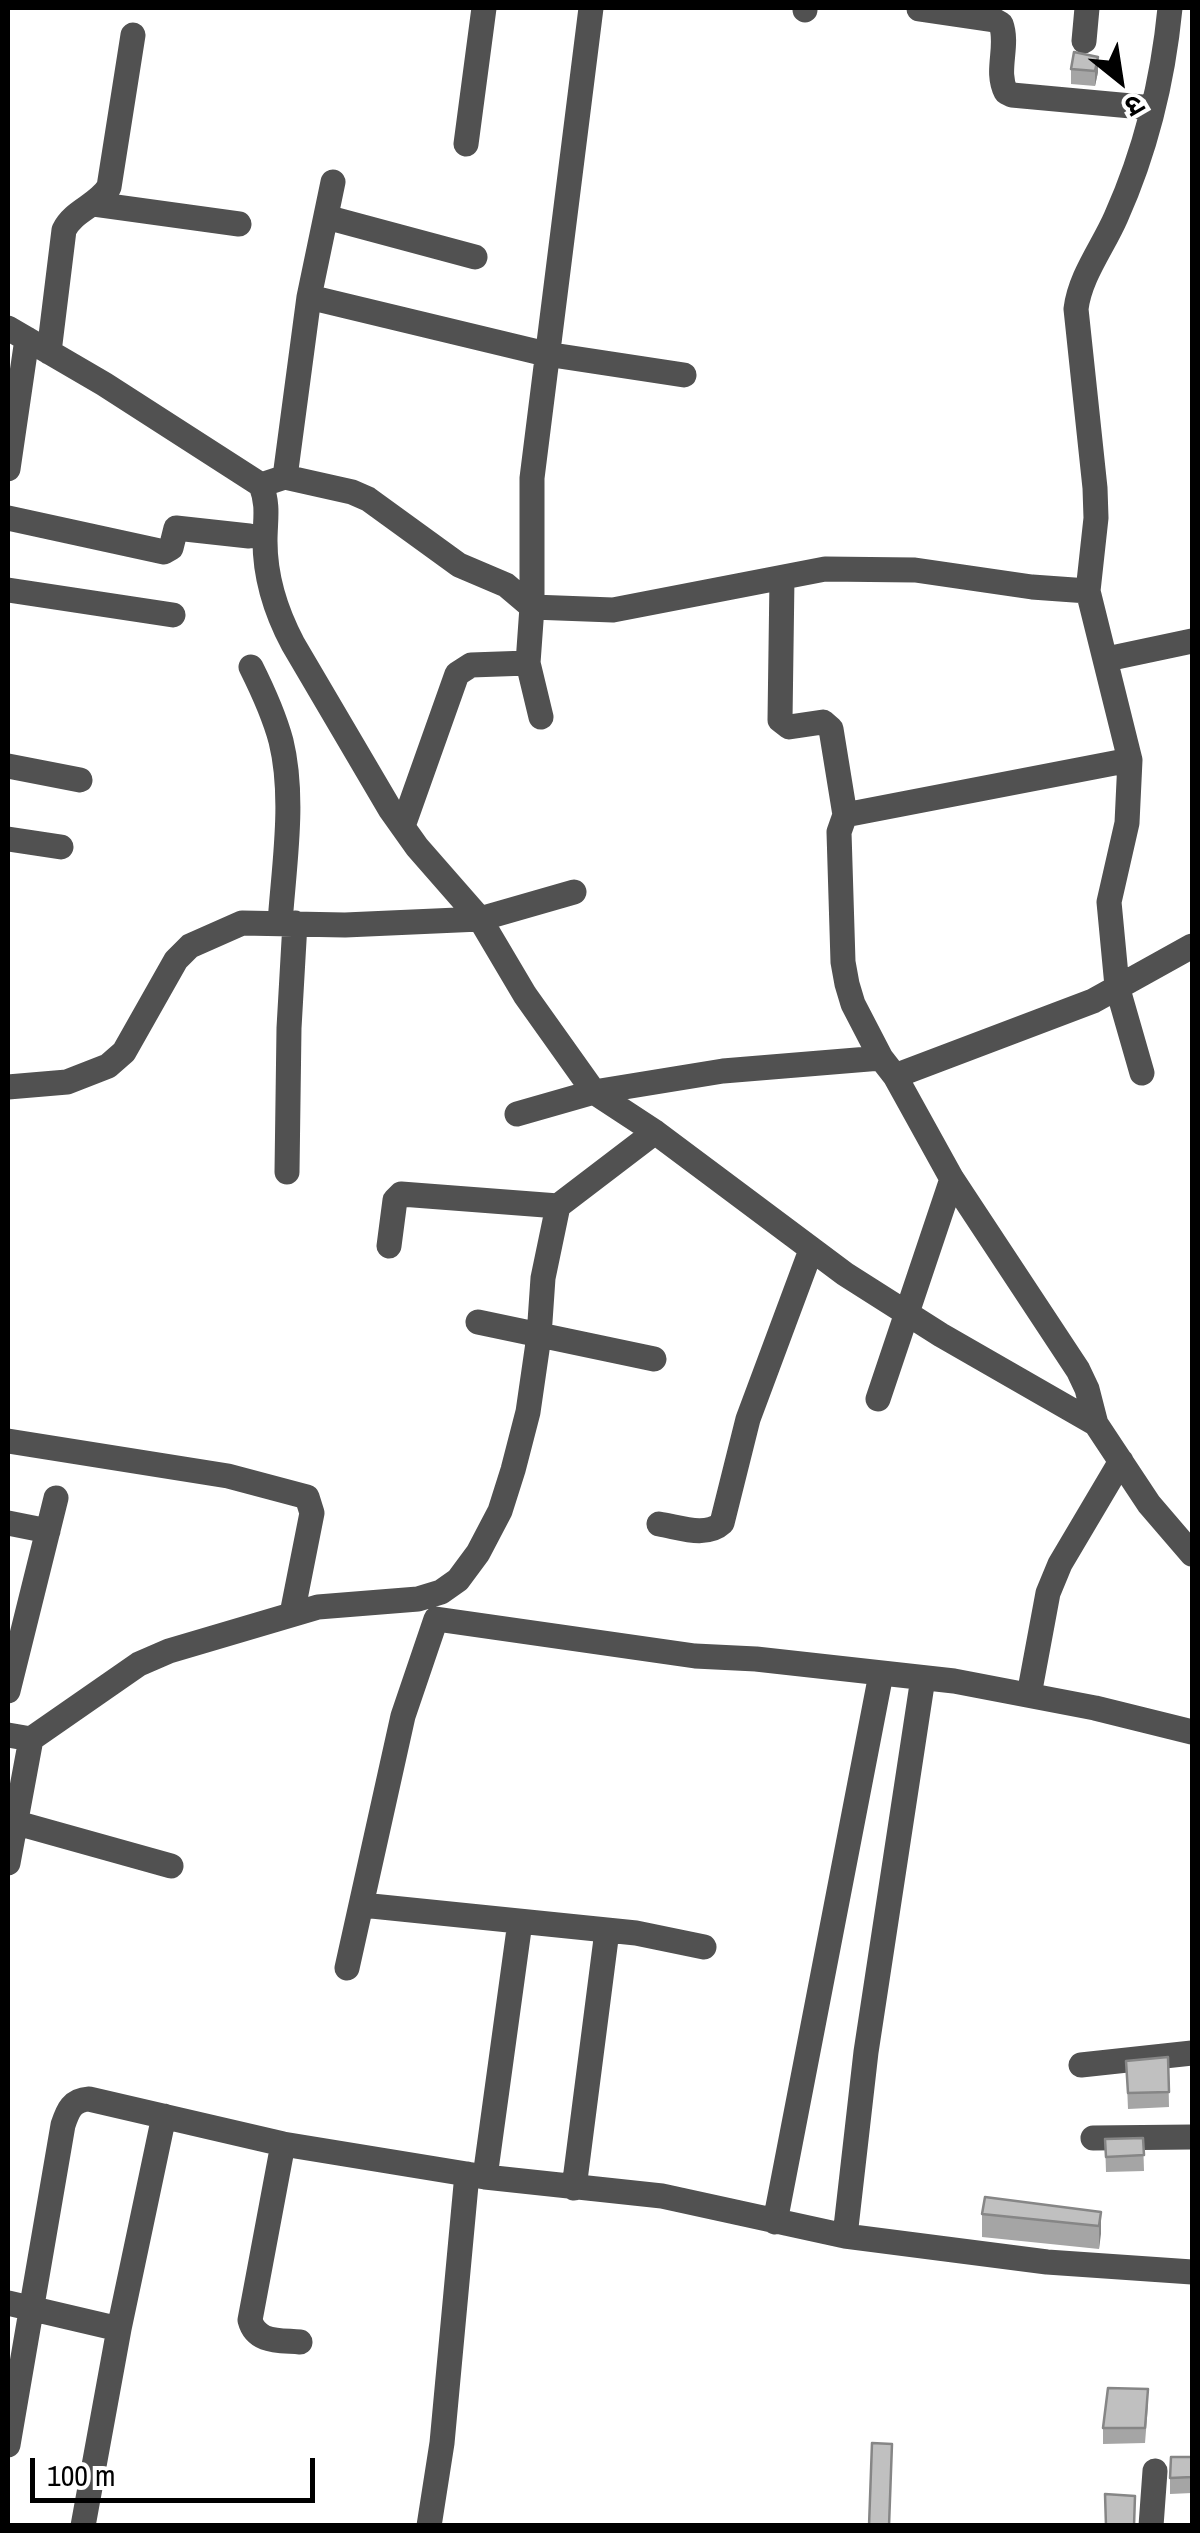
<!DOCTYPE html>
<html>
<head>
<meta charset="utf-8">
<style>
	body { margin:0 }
	#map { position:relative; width:1200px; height:2533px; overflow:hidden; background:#fff; font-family:"Archivo Narrow","Noto Sans Devanagari",sans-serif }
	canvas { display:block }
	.frame { position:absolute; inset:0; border:10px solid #000; pointer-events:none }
	.north { position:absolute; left:1070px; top:30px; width:100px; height:100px; -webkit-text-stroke:8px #fff; paint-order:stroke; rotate:150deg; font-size:28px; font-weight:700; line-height:40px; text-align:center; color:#000 }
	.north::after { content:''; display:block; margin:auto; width:35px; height:45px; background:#000; clip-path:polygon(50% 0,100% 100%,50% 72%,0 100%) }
	.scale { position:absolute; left:30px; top:2458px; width:285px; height:45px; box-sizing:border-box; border:5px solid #000; border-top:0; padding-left:12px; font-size:30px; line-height:35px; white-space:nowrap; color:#000; -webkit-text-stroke:8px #fff; paint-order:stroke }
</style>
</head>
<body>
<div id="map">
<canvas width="1200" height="2533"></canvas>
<div class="frame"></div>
<div class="north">उ</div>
<div class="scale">100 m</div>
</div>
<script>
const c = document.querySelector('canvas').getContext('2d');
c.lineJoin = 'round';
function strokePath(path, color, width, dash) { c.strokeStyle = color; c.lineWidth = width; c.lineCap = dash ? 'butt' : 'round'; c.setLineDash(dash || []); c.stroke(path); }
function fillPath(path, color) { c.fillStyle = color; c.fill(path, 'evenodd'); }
const minor = new Path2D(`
	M919,9L994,20L1001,24C1009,46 995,71 1006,92L1012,95L1153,108
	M805,10V8
	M1084,41L1087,8
	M466,144L484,8
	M94,204L239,224
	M326,217L475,257
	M309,297L333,182
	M8,328L104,384L261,485C269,506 265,520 265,541C265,578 276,612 293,644L390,809L417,847L480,919L525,995L594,1092L655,1132L845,1274L941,1335L1096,1424L1149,1504L1192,1554
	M49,352L64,230C74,210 97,206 109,187L133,35
	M8,469L27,339
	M285,477L309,297L546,354L684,375
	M261,485L285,477L352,492L368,499L459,565L506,585L532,607L613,610L825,569L915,570L1032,587L1088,591
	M8,518L164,552L171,548L176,528L249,536
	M782,578L780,720L789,727L823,722L831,729L845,815
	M8,590L173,615
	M1107,659L1192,641
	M251,667C263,691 274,715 281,741C295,798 284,865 280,923
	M541,717L528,663L532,607V478L591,8
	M8,766L80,780
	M403,826L457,674L471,665L528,663
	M8,839L61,847
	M881,1058L853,1004L847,984L843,962L839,832L845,815L1130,760
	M1142,1073L1117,986L1109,902L1127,823L1130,760L1088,591L1096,518L1095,488L1076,309C1080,276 1103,247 1116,217C1146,150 1163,80 1170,8
	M895,1076L952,1179L1078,1370L1087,1389L1096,1424
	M8,1087L67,1082L108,1066L124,1052L176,960L190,946L242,923L345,925L480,919L574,892
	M517,1114L594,1092L723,1071L881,1058L895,1076L1093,1001L1192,946
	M287,1172L289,1028L295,923
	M389,1246L395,1200L401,1194L558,1206L655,1132
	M478,1322L654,1359
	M878,1399L952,1179
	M8,1441L228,1476L307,1497L312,1513L292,1614
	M8,1523L48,1531
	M659,1524C679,1527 706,1538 722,1523L748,1419L811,1250
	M8,1691L56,1498
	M1029,1695L1048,1593L1060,1564L1121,1461
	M8,1735L31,1739L139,1664L169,1651L318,1607L418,1599L441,1592L458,1580L478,1553L500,1511L513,1470L528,1412L539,1336L543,1278L558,1206
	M17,1823L171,1866
	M8,1863L31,1739
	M362,1905L636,1933L704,1947
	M347,1968L403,1716L436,1619L695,1656L756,1659L954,1681L1095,1708L1192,1732
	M1081,2065L1192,2053
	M1093,2138L1192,2137
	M283,2144L250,2320C256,2343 279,2340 300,2342
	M485,2177L520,1922
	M574,2188L607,1931
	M775,2222L881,1674
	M845,2236L866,2052L923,1678
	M8,2303L119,2329
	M8,2445L63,2125C68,2110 72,2100 89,2099L283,2144L485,2177L662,2196L845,2236L1047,2262L1192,2272
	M83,2526L119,2329L164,2116
	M429,2526L442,2443L467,2174
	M1151,2526L1155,2471`);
const wall = new Path2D(`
	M1074,52L1098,72L1095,86L1071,84V69Z
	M1168,2057L1169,2107L1128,2109L1126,2061Z
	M1143,2138L1144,2171L1106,2172L1105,2139Z
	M1101,2212L1099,2249L982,2237V2214Z
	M1148,2405L1145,2443L1103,2444V2428Z
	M1192,2457V2493L1170,2494V2478Z`);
const shadedWall = new Path2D(`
	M1098,57V72L1095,86V71Z
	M1101,2212V2234L1099,2249V2226Z`);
const building = new Path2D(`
	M1074,52L1098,57L1095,71L1071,69Z
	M1168,2057L1169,2092L1128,2093L1126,2061Z
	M1143,2138L1144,2155L1106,2157L1105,2139Z
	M985,2197L1101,2212L1099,2226L982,2214Z
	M1108,2388L1148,2389L1145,2428H1103Z
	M872,2443L892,2444L889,2526H869Z
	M1171,2457H1192V2477L1170,2478Z
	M1105,2494L1135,2496L1134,2526H1106Z`);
strokePath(minor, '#515151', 25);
fillPath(wall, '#a5a5a5');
fillPath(shadedWall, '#868686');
fillPath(building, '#c0c0c0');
strokePath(building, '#868686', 2.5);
</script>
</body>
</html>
